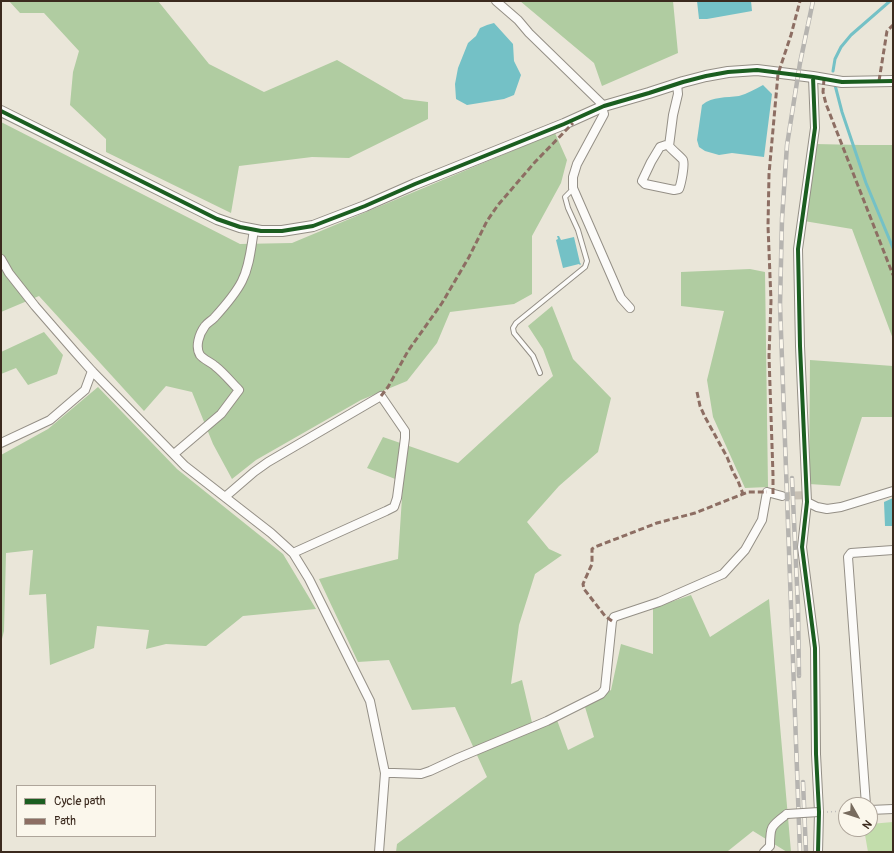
<!DOCTYPE html>
<html>
<head>
<meta charset="utf-8">
<style>
	body { margin:0 }
	#map { position:relative; width:894px; height:853px; overflow:hidden; background:#eae6d9; font-family:Pangolin,sans-serif }
	canvas { display:block }
	.frame { position:absolute; inset:0; border:2px solid #3b2a1e; pointer-events:none }
	.legend { position:absolute; left:16px; top:785px; width:140px; height:52px; box-sizing:border-box; background:#fbf7ec; border:1px solid #aea59a; margin:0; padding:5px 7px; list-style:none; font-size:12px; color:#3b2a1e }
	.legend li { display:flex; align-items:center; gap:8px; height:20px }
	.legend b { width:20px; border:1px solid #aea59a }
	.north { position:absolute; left:838px; top:797px; width:40px; height:40px; box-sizing:border-box; background:#fbf7ec; border:1px solid #aea59a; border-radius:50%; rotate:129deg; font-size:11px; font-weight:700; line-height:16px; text-align:center; color:#3b2a1e }
	.north::after { content:''; display:block; margin:auto; width:14px; height:18px; background:#786c5f; clip-path:polygon(50% 0,100% 100%,50% 72%,0 100%) }
</style>
</head>
<body>
<div id="map">
<canvas width="894" height="853"></canvas>
<div class="frame"></div>
<ul class="legend">
<li><b style="height:5px;background:#1b5e20"></b>Cycle path</li>
<li><b style="height:5px;background:#8d6e63"></b>Path</li>
</ul>
<div class="north">N</div>
</div>
<script>
const c = document.querySelector('canvas').getContext('2d');
c.lineJoin = 'round';
function fillPath(path, color) { c.fillStyle = color; c.fill(path, 'evenodd'); }
function strokePath(path, color, width, dash) { c.strokeStyle = color; c.lineWidth = width; c.lineCap = dash ? 'butt' : 'round'; c.setLineDash(dash || []); c.stroke(path); }
const green = new Path2D(`
	M893,822V852H868L864,829H870V824Z`);
const forest = new Path2D(`
	M9,1H158L209,64L264,92L337,60L404,99L428,102V119L349,158L312,157L239,166L231,213L106,152V139L70,105L73,72L79,51L44,13H20Z
	M520,1H673L678,53L602,86L594,63Z
	M1,122L240,244L292,243L555,133L567,160L561,183L532,236V294L514,304L450,312L437,343L407,381L361,400L256,460L232,479L213,444L192,392L166,386L144,411L39,296L1,312Z
	M815,144L861,145H893V339L852,229L804,221Z
	M750,269L765,272L768,487L745,488L713,417L707,380L724,311L681,306V272Z
	M552,306L573,359L611,398L598,452L559,486L527,522L549,549L562,555L535,574L519,625L511,684L522,680L534,731L557,720L568,750L594,737L585,707L611,690L621,644L653,654V608L691,595L710,637L769,599L791,852H787L753,831L728,851L729,852H396L397,844L487,777L455,707L412,710L389,660L358,662L319,579L398,559L403,482L367,468L383,437L458,463L553,376L543,349L528,326Z
	M44,332L63,355L57,374L28,385L16,368L1,374V352Z
	M810,360L893,366V417H862L840,486L809,484Z
	M98,387L177,469L283,554L316,609L243,616L206,646L166,644L146,649L149,630L97,626L94,648L50,665L46,594L29,595L33,550L6,553L4,631L1,643V455L48,429Z`);
const water = new Path2D(`
	M697,1H751L752,11L707,19H699Z
	M494,23L513,44L514,61L521,75L514,95L504,99L467,105L456,99L455,84L458,68L468,43L476,36L480,28L487,25Z
	M763,85L772,94L764,157L732,153L719,155L705,151L699,147L697,140L702,105C713,96 726,98 739,96C747,94 755,89 763,85Z
	M557,236H559L561,240L574,237L580,263L581,264L580,265L579,264L563,268L556,240L558,239Z
	M893,498V526H885L884,502Z`);
const stream = new Path2D(`
	M833,71L835,59L841,47L851,35L890,1
	M835,85L842,112L866,183L893,248`);
const minorTunnel = new Path2D(`
	M782,496L807,495`);
const path = new Path2D(`
	M827,812L846,811`);
const service = new Path2D(`
	M540,373L533,356L514,333L513,328L516,323L585,267L587,261L578,230L568,208L565,197L573,189`);
const minor = new Path2D(`
	M496,1L518,20L529,33L604,106
	M813,77L815,128L798,249L800,346L807,502L802,547L815,648L816,754L819,812L818,852
	M602,107L604,114L577,164L573,177V188L621,298L630,308
	M669,146L666,145L660,147L651,162L642,181L645,184L674,190L679,189C681,184 685,165 683,160C681,157 672,150 669,146L673,115L678,94L677,84
	M1,259L9,273L35,306L75,352L92,371L185,466L271,533L293,553L309,579L370,701L385,773L379,852
	M1,443L50,420L85,390L92,371
	M174,454L221,414L239,390C231,382 224,373 215,366C211,362 204,360 200,355C195,347 199,334 205,326C207,323 211,321 214,318C224,307 235,295 242,281C250,265 251,247 254,230
	M225,497L254,472L268,462L381,396L405,431V438L397,498L394,507L386,511L293,553
	M807,502L817,507L827,509L841,507L893,491
	M385,773H394L421,774L430,771L458,758L547,721L601,694L605,689L612,621L614,617L659,602L723,574L745,550L762,520L767,492L782,496
	M866,805L848,557L851,553L893,550
	M870,810L893,809
	M764,852L770,846C770,826 771,826 787,814`);
const tertiary = new Path2D(`
	M1,111L217,219L240,227L261,231H282L313,226L365,206L415,184L564,124L604,106L649,93L683,82L706,76L728,72L757,70L813,77L842,82L893,81`);
const rail = new Path2D(`
	M792,478L798,607L799,676
	M803,782L806,852
	M800,852L780,305L782,219L787,145L800,63L813,1`);
const minorBridge = new Path2D(`
	M787,814L819,812`);
const quiet = new Path2D(`
	M824,79L823,92L826,104L893,275
	M879,81L887,31L893,25
	M697,392L700,406L705,417L727,457L733,472L738,481L743,494
	M381,396L388,387L408,351L442,303L469,257L487,221L498,205L535,162L573,123
	M773,494V475L769,356L771,301L768,226L769,174L778,74L791,35L800,1
	M612,621L605,616L584,589L583,584L592,564V549L595,547L657,523L695,513L748,492H767`);
const cycleway = new Path2D(`
	M813,77L815,128L798,249L800,346L807,502L802,547L815,648L816,754L819,812L818,852
	M1,111L217,219L240,227L261,231H282L313,226L365,206L415,184L564,124L604,106L649,93L683,82L706,76L728,72L757,70L813,77L842,82L893,81`);
fillPath(green, '#c2ddab');
fillPath(forest, '#b0cca1');
fillPath(water, '#74c1c6');
strokePath(stream, '#74c1c6', 3);
strokePath(minorTunnel, '#c7c0b4', 8, [8, 4]);
strokePath(service, '#948f86', 6);
strokePath(minor, '#948f86', 10);
strokePath(tertiary, '#948f86', 12);
strokePath(path, '#bfbcba', 1.5, [1, 3]);
strokePath(service, '#fcfbf9', 4);
strokePath(minor, '#fcfbf9', 8);
strokePath(tertiary, '#fcfbf9', 10);
strokePath(rail, '#b6b4b0', 4.5);
strokePath(rail, '#fbf7ec', 3, [9]);
strokePath(minorBridge, '#948f86', 10, []);
strokePath(minorBridge, '#fcfbf9', 8);
strokePath(quiet, '#8d6e63', 3, [6, 3]);
strokePath(cycleway, '#1b5e20', 4);
</script>
</body>
</html>
